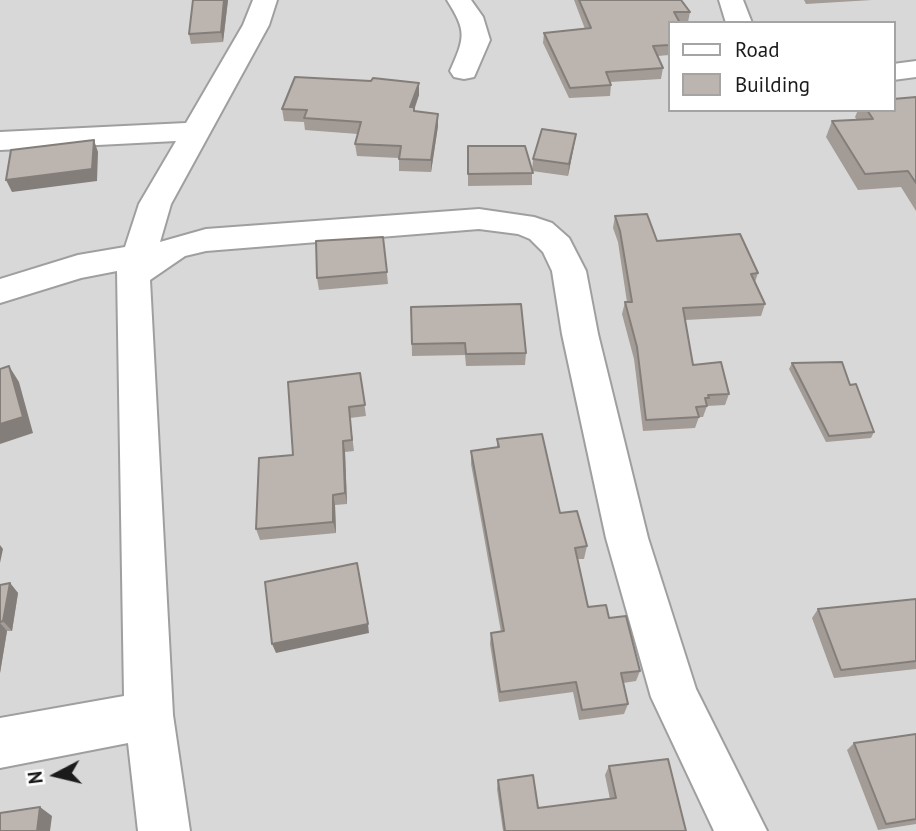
<!DOCTYPE html>
<html>
<head>
<meta charset="utf-8">
<style>
	body { margin:0 }
	#map { position:relative; width:916px; height:831px; overflow:hidden; background:#ece8e2; font-family:"PT Sans",sans-serif }
	canvas { display:block }
	.legend { position:absolute; left:668px; top:21px; width:228px; height:91px; box-sizing:border-box; background:#fff; border:2px solid #a4a4a4; margin:0; padding:9px 12px; list-style:none; font-size:21px; color:#1b1b1b }
	.legend li { display:flex; align-items:center; gap:14px; height:35px }
	.legend b { width:35px; border:2px solid #a4a4a4 }
	.north { position:absolute; left:21px; top:740px; width:70px; height:70px; -webkit-text-stroke:5px #fff; paint-order:stroke; rotate:263deg; font-size:19px; font-weight:700; line-height:28px; text-align:center; color:#1b1b1b }
	.north::after { content:''; display:block; margin:auto; width:24px; height:32px; background:#1b1b1b; clip-path:polygon(50% 0,100% 100%,50% 72%,0 100%) }
</style>
</head>
<body>
<div id="map">
<canvas width="916" height="831"></canvas>
<ul class="legend">
<li><b style="height:9px;background:#fff"></b>Road</li>
<li><b style="height:19px;background:#bcb4af"></b>Building</li>
</ul>
<div class="north">N</div>
</div>
<script>
const c = document.querySelector('canvas').getContext('2d');
c.lineJoin = 'round';
function fillPath(path, color) { c.fillStyle = color; c.fill(path, 'evenodd'); }
function strokePath(path, color, width, dash) { c.strokeStyle = color; c.lineWidth = width; c.lineCap = dash ? 'butt' : 'round'; c.setLineDash(dash || []); c.stroke(path); }
const residential = new Path2D(`
	M0,0H916V831H0ZM669,23H893V110H669Z`);
const minor = new Path2D(`
	M253,0H277L269,25L171,204L160,242L206,229L479,209L534,217L552,223L569,238L586,271L598,334L648,538L696,689L767,831H714L651,697L606,538L562,334L552,271L543,252L530,239L518,234L479,229L206,251L185,256L150,280L173,715L190,831H138L128,743L0,768V718L124,696L117,271L81,278L0,303V279L78,255L125,247L139,204L176,141L0,150V132L186,123L243,25Z
	M447,0H471L483,17L490,40L474,77L464,79L454,77L450,71C465,37 467,32 447,0Z
	M719,0H743L752,23H726Z
	M916,61V77L893,80V64Z`);
const wall = new Path2D(`
	M193,0H228L223,42L191,44L189,34Z
	M574,0H681L690,12L688,22L669,23V55L658,56L663,68L661,79L610,82L611,85L610,96L569,98L543,43L544,33L585,29Z
	M804,0H872L806,4Z
	M419,95L414,111L438,114V126L431,172L399,171V158L357,156L355,144L358,134L305,130L304,122L284,121L282,109Z
	M916,97V211L901,187L858,190L826,137L832,121L857,120L855,117L858,110H893Z
	M576,134L568,176L532,171V185L468,186V146L532,171L533,159Z
	M615,216L657,241L758,273L755,282L765,304L761,316L685,320L693,365L729,394L725,405L707,406L703,417H699L695,428L643,431L634,359L622,314L625,302H627L618,242L613,228Z
	M383,237L388,284L319,290L317,278Z
	M411,307L526,353L525,365L466,366L465,355L412,356Z
	M792,363L850,385L874,432L871,438L826,442L789,369Z
	M360,373L366,416L350,418L354,451L345,452L347,504L335,505L336,533L260,540L256,529L293,455Z
	M497,439L560,513L587,546L584,559H577L588,607L609,618L640,671L636,681L623,683L628,704L624,714L579,720L573,692L499,702L490,644L491,633L501,632L471,464V451L497,448Z
	M10,583L18,593L12,631H7L0,673V585Z
	M916,599V669L834,678L812,618L818,609Z
	M916,734V824L878,830L847,750L854,743Z
	M609,766L686,831H503L497,789L498,780L538,808L610,799L605,775Z`);
const shadedWall = new Path2D(`
	M224,0H228L223,42L221,32Z
	M419,83V95L414,109L410,107Z
	M438,114V126L431,172V160Z
	M576,134L574,146L568,176L569,164Z
	M94,140L98,152L97,181L12,192L6,180Z
	M9,366L19,382L33,433L0,444V424Z
	M343,441L345,452L347,504L345,493Z
	M333,495L335,505L336,533L333,522Z
	M0,545L3,549L0,563Z
	M10,583L18,593L12,631L3,621Z
	M0,623L7,631L0,673Z
	M368,624L369,633L276,653L272,644Z
	M40,807L52,816L50,831H37Z`);
const building = new Path2D(`
	M193,0H224L221,32L189,34Z
	M579,0H681L690,12H674L680,23H669V45L653,46L663,68L606,72L611,85L570,88L544,33L591,28Z
	M295,77L371,81L373,78L419,83L410,107H414V111L438,114L431,160L399,159L401,146L355,144L361,122L304,118L307,110L282,109Z
	M916,97V183L908,171L865,174L832,121L873,119L867,110H893V99Z
	M542,129L576,134L569,164L533,159Z
	M94,140L92,169L6,180L11,150Z
	M468,146H525L533,173L468,174Z
	M647,214L657,241L740,234L758,273L751,274L765,304L683,308L693,365L721,362L729,394L708,395L709,398H705L707,406L696,407L699,417L646,420L637,347L625,302H632L620,231L615,216Z
	M383,237L387,272L317,278L316,241Z
	M521,304L526,353L466,354L465,343L412,344L411,307Z
	M842,362L850,385L856,384L874,432L829,436L792,363Z
	M9,366L23,417L0,424V369Z
	M360,373L365,405L349,407L352,440L343,441L345,493L333,495V522L256,529L259,458L293,455L288,382Z
	M542,434L560,513L577,511L587,546L575,548L588,607L606,605L609,618L626,616L640,671L621,673L628,704L582,710L576,682L500,692L491,633L504,631L471,451L499,447L497,439Z
	M357,563L368,624L272,644L265,582Z
	M10,583L3,621L0,622V585Z
	M916,599V661L841,670L818,609Z
	M916,734V819L886,824L854,743Z
	M668,759L686,831H505L498,780L533,775L538,808L616,798L609,766Z
	M40,807L37,831H0V813Z`);
fillPath(residential, '#d9d8d8');
strokePath(minor, '#9f9f9f', 4);
fillPath(minor, '#fff');
fillPath(wall, '#a29b96');
fillPath(shadedWall, '#847e7a');
fillPath(building, '#bcb4af');
strokePath(building, '#847e7a', 2);
</script>
</body>
</html>
